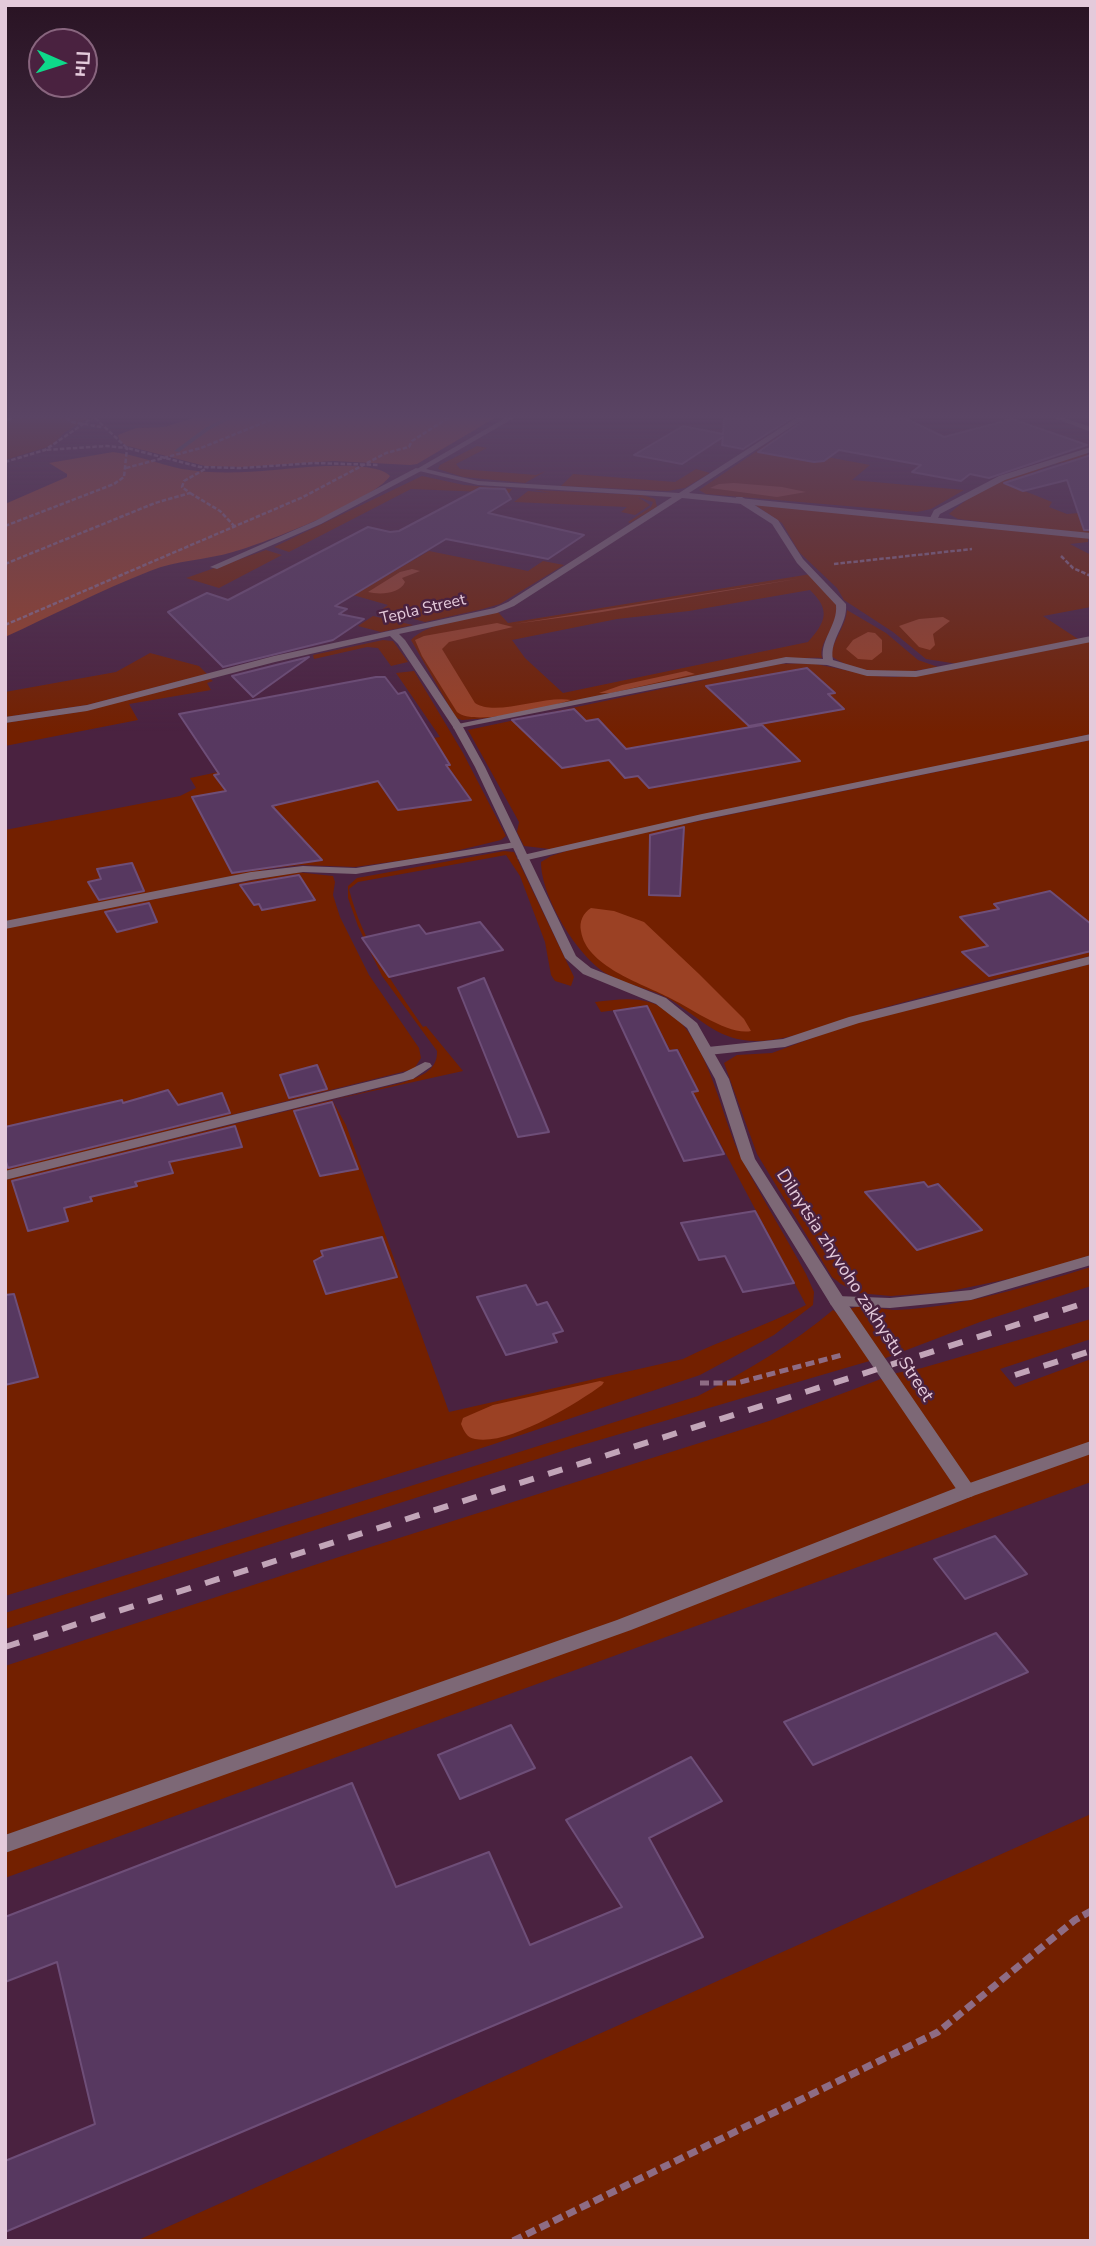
<!DOCTYPE html>
<html>
<head>
<meta charset="utf-8">
<style>
	body { margin:0 }
	#map { position:relative; width:1096px; height:2246px; overflow:hidden; background:#4a2240; font-family:"Nunito Sans",sans-serif }
	canvas { display:block }
	.frame { position:absolute; inset:0; border:7px solid #e4cadb; pointer-events:none }
	.north { position:absolute; left:28px; top:28px; width:70px; height:70px; box-sizing:border-box; background:#4a2240; border:2px solid #88657e; border-radius:50%; rotate:93deg; font-size:19px; font-weight:700; line-height:28px; text-align:center; color:#e4cadb }
	.north::after { content:''; display:block; margin:auto; width:24px; height:32px; background:#0ed98a; clip-path:polygon(50% 0,100% 100%,50% 72%,0 100%) }
</style>
</head>
<body>
<div id="map">
<canvas width="1096" height="2246"></canvas>
<div class="frame"></div>
<div class="north">Пн</div>
</div>
<script>
const c = document.querySelector('canvas').getContext('2d');
c.lineJoin = 'round';
function fillPath(path, color) { c.fillStyle = color; c.fill(path, 'evenodd'); }
function strokePath(path, color, width, dash) { c.strokeStyle = color; c.lineWidth = width; c.lineCap = dash ? 'butt' : 'round'; c.setLineDash(dash || []); c.stroke(path); }
function drawText(font, color, halo, rows, align = 'center') {
  c.font = font + ' "Nunito Sans",sans-serif'; c.lineWidth = 5; c.setLineDash([]); c.textBaseline = 'middle'; c.strokeStyle = halo; c.fillStyle = color; for (const [text, x, y, turn = 0] of rows) {
    c.save(); c.translate(x, y); c.rotate((+turn || 0) * Math.PI / 180); c.textAlign = isNaN(turn) ? turn : align; if (halo) c.strokeText(text, 0, 0); c.fillText(text, 0, 0); c.restore();
  }
}
const green = new Path2D(`
	M17,418H89L65,432L51,446L5,460V422Z
	M806,418H821L779,448L870,465L852,480L964,490L931,509L917,512L706,494L699,490Z
	M477,446L487,448L456,464L460,469L536,475L546,471L525,483L463,477L438,469L440,465Z
	M1086,452L1089,458L1053,464L1007,484L1052,502L1049,507L1067,514L1091,512V534L958,519L949,514C985,481 1040,465 1086,452Z
	M696,469L710,473L685,488L668,491L561,486L573,474L675,482Z
	M422,476L464,485L512,489L509,493L411,489L289,552L274,547Z
	M534,490L643,495L655,499L657,507L630,523L628,522L651,507L653,502L638,497L650,505L635,515L621,512L627,507L514,502L528,491L550,493Z
	M752,503L1088,538V542L1070,544L1091,555V607L1043,616L1078,639L958,664L926,659L893,632L844,600L837,588L799,552L782,523Z
	M266,550L282,555L219,588L186,578Z
	M429,551L528,571L543,561L564,565L500,604L483,609L425,622L381,610L388,605L353,595Z
	M811,574C819,582 829,591 835,600C848,620 817,638 822,658C773,656 731,670 684,680C619,694 554,705 489,718L462,720L456,718L411,640C427,622 473,618 498,612L508,623ZM810,590C831,610 826,622 808,642L563,693L525,658L512,640L617,619L689,611Z
	M847,610L886,633L918,660L938,667C902,674 862,677 831,656C833,639 846,626 847,610Z
	M373,616L413,625L381,632L358,626Z
	M383,640L393,641L408,662L391,666L378,648L367,647L314,659L313,655Z
	M1091,641V734L550,849L524,846L517,832L519,822L468,730L779,664L811,663L874,676L895,677L926,674Z
	M150,653L199,666L207,674L87,705L5,717V692L116,672Z
	M414,671L463,753L506,836L501,840L439,855L355,867L302,865L274,868L5,923V830L180,796L196,788L190,778L256,764L440,737L396,673Z
	M210,679L213,681L207,683L211,690L129,704L138,720L5,746V723L79,712Z
	M1091,740V956C1020,973 949,989 879,1009C844,1019 807,1035 771,1040C723,1046 707,1023 671,1000C652,988 626,986 607,974C577,956 541,897 541,862L551,856L588,844Z
	M504,851L514,852L574,977L571,986L555,981L551,975L545,942L520,876L506,855L358,882L349,889C362,942 393,983 423,1027L426,1026L463,1071L332,1100L346,1125L449,1412L683,1359C723,1339 766,1326 806,1305L693,1092L698,1091L678,1049L670,1050L647,1006L601,1012L595,1002C613,1000 632,997 649,1002C707,1019 718,1112 741,1157C761,1197 785,1235 806,1274L814,1292L813,1305L774,1335L700,1375L488,1446L5,1596V1180L401,1083C418,1077 438,1072 437,1051L382,976L358,926L348,898V886L357,878Z
	M296,872L333,876L335,882L333,895L340,917L369,975L419,1048L421,1058L414,1069L5,1172V928Z
	M1091,964V1255L1032,1274L946,1292L891,1296L858,1293L841,1284L832,1277L757,1154L724,1063L737,1055L772,1053L847,1025Z
	M1091,1267V1286L980,1322L883,1359L850,1309C863,1302 882,1310 897,1310C963,1307 1028,1286 1091,1267Z
	M833,1310L847,1320L873,1360L572,1448L5,1629V1613L698,1396C747,1371 791,1345 833,1310Z
	M1091,1319V1339L1000,1369L1015,1387L1091,1359V1482L5,1878V1666L339,1557L769,1421L897,1373L922,1368Z
	M1091,1814V2241H136Z`);
const forest = new Path2D(`
	M194,418H495L417,464L410,465L334,461L242,467L205,466L127,446L120,442L118,435L136,428L164,427Z
	M113,452C137,455 159,464 182,469C212,474 243,473 274,470C298,468 374,459 390,476C373,501 265,543 233,552C206,560 177,560 150,571C101,590 53,615 5,637V504L67,477V474L49,463Z
	M734,483L782,487L806,492L777,497L710,488L719,484Z
	M412,569L420,571L402,578L405,582C400,594 380,595 368,592L400,572Z
	M802,578L602,612L514,624Z
	M943,617L950,621L933,634L935,645L930,650L919,647L899,626L919,619Z
	M497,623L513,627L449,642L442,649L475,703C496,717 544,695 571,700C549,707 474,727 457,712L422,656L415,640L424,636Z
	M868,632L875,633L882,640V652L872,660L858,659L846,649L853,640Z
	M686,671L695,674L611,693H599L622,685Z
	M591,908L614,911L644,922L699,974L744,1019L751,1031C729,1036 689,1007 668,997C641,983 586,966 581,931C579,922 583,913 591,908Z
	M600,1381L604,1382L602,1385C576,1404 508,1446 475,1439C467,1438 464,1431 461,1424L463,1418L493,1405Z`);
const stream = new Path2D(`
	M224,418H232L209,430L179,452L174,451L205,428Z`);
const building = new Path2D(`
	M724,418H792L743,449L722,445L723,437L682,464L634,455L683,426L723,434Z
	M807,418H905L944,437L1012,419L1087,445L989,478L970,474L961,481L912,472L921,465L839,450L824,461L814,462L758,452Z
	M1091,455V530H1084L1067,480L1023,491L1004,483Z
	M480,488L505,489L511,499L488,513L584,535L548,559L446,539L335,606L347,609L339,614L364,619L333,640L223,667L168,612L207,593L228,600L368,527L390,532L399,531Z
	M309,657L253,697L232,676L276,665Z
	M807,668L835,693L828,694L844,709L749,726L706,686Z
	M376,677H385L398,694L405,692L450,765H446L471,800L398,810L378,781L272,806L322,860L232,873L192,797L226,791L214,775L219,774L179,714Z
	M574,709L586,721L598,719L626,749L762,725L800,761L649,788L638,776L625,778L609,760L562,768L512,720Z
	M684,827L680,896L649,895L650,835Z
	M132,863L144,891L99,900L88,882L101,879L97,869Z
	M299,875L315,900L262,910L259,904L254,905L240,885Z
	M1050,891L1091,924V951L989,976L962,952L988,946L960,917L999,909L994,904Z
	M149,903L157,922L117,932L105,912Z
	M480,922L503,950L389,977L362,938L419,925L426,934Z
	M484,978L542,1115L549,1132L518,1137L458,988Z
	M647,1006L669,1051L677,1050L698,1091L692,1092L724,1154L684,1161L614,1011Z
	M317,1065L327,1089L289,1098L280,1075Z
	M168,1090L178,1105L222,1093L230,1113L8,1168L5,1158V1127L122,1100L123,1103Z
	M332,1102L358,1169L320,1176L294,1111Z
	M235,1126L242,1147L169,1162L173,1173L135,1182L137,1186L90,1197L92,1201L64,1208L68,1221L28,1231L12,1181Z
	M924,1182L928,1187L938,1184L982,1230L917,1250L865,1192Z
	M755,1211L794,1283L743,1292L725,1256L699,1260L681,1223Z
	M382,1237L397,1277L326,1294L314,1261L323,1256L321,1251Z
	M526,1285L537,1305L547,1302L563,1331L553,1334L557,1342L506,1355L477,1297Z
	M14,1294L38,1377L5,1385V1295Z
	M995,1536L1027,1574L965,1599L934,1559Z
	M996,1633L1028,1672L813,1765L784,1722Z
	M511,1725L535,1768L460,1799L438,1755Z
	M691,1757L722,1801L649,1838L703,1937L5,2232V2161L95,2124L57,1962L5,1982V1917L352,1783L396,1887L489,1852L530,1945L622,1907L566,1820Z`);
const pathFar2 = new Path2D(`
	M66,418L72,422L101,427
	M95,418L127,448L200,467L241,468L314,463L379,465
	M5,462L45,450L92,418
	M126,468L201,448L275,418
	M190,493L220,511L236,528
	M5,526L114,484L124,477L127,448L106,446L45,450
	M1061,556L1073,568L1091,576
	M5,564L155,503L190,493L182,487L184,481L207,468
	M834,564L972,549
	M5,625L303,497L386,453L409,447L412,441L448,418`);
const pathFar1 = new Path2D(`
	M700,1383H737L842,1355`);
const path = new Path2D(`
	M513,2241L938,2032L1075,1920L1091,1911`);
const lane = new Path2D(`
	M1091,447V452L1005,480L940,514L937,520L930,518L934,510L999,476Z
	M416,468L423,470L321,524L217,569L210,567L315,521Z
	M736,497H742L778,520L803,559L846,604C848,625 829,639 833,660L867,670L916,671L1091,636V642L916,677L867,676L827,665L786,663L454,729L453,727L458,724L786,657L823,659C820,639 838,625 836,605L797,563L772,524L736,501Z
	M1091,734V740L702,820L523,861L517,858L523,855L702,814Z
	M515,842L519,843V847L356,874L303,872L251,880L5,929V921L251,872L303,866L356,868Z
	M1091,956V964L859,1023L785,1047L708,1055L701,1051L708,1047L783,1039L849,1017Z
	M425,1062L430,1063L432,1066L413,1079L5,1180V1171L403,1073Z
	M1091,1255V1265L971,1300L890,1308L837,1306L831,1305L829,1301L831,1297L837,1296L890,1298L971,1290Z
	M1091,1441V1454L973,1496L631,1630L5,1853V1835L617,1620L961,1486Z`);
const street = new Path2D(`
	M505,418H514L426,469L478,481L679,493L796,418H805L689,493L1091,533V539L682,498L514,606L497,613L399,634L405,640L463,727L485,767L576,956L591,968L666,998L697,1023L729,1079L755,1159L843,1297L973,1486L976,1491L973,1496L967,1498L961,1496L831,1305L741,1159L715,1079L687,1028L656,1004L583,974L565,958L475,767L453,727L398,644L390,636L275,662L87,711L5,723V717L87,705L274,656L494,608L508,602L672,497L478,485L415,470Z
	M1054,418H1064L1091,427V432Z`);
const railFar1 = new Path2D(`
	M5,420L12,418`);
const rail = new Path2D(`
	M1015,1375L1091,1351
	M5,1647L1091,1301`);
const farStreetnames = [
	["Tepla Street",423,610,-13]
];
const streetNames = [
	["Dilnytsia zhyvoho zakhystu Street",854,1286,57]
];
fillPath(green, '#732000');
fillPath(forest, '#9b4124');
fillPath(stream, '#4e525b');
fillPath(building, '#573860');
strokePath(building, '#6e4e78', 2);
strokePath(pathFar2, '#8e6c84', 2.5, [4.5, 2]);
strokePath(pathFar1, '#8e6c84', 5, [9, 4.5]);
strokePath(path, '#8e6c84', 7, [10, 5]);
fillPath(lane, '#7d6876');
fillPath(street, '#7d6876');
strokePath(railFar1, '#c2a5b8', 3.5, [7, 7]);
strokePath(rail, '#c2a5b8', 6, [15, 15]);
const sky = c.createLinearGradient(0, 0, 0, 732);
sky.addColorStop(0, '#291323');
sky.addColorStop(0.57, '#5a4464');
sky.addColorStop(1, '#5a446400');
c.fillStyle = sky;
c.fillRect(0, 0, 1096, 732);
drawText('16px', '#e4cadb', '#4a2240', farStreetnames);
drawText('18px', '#e4cadb', '#4a2240', streetNames);
</script>
</body>
</html>
